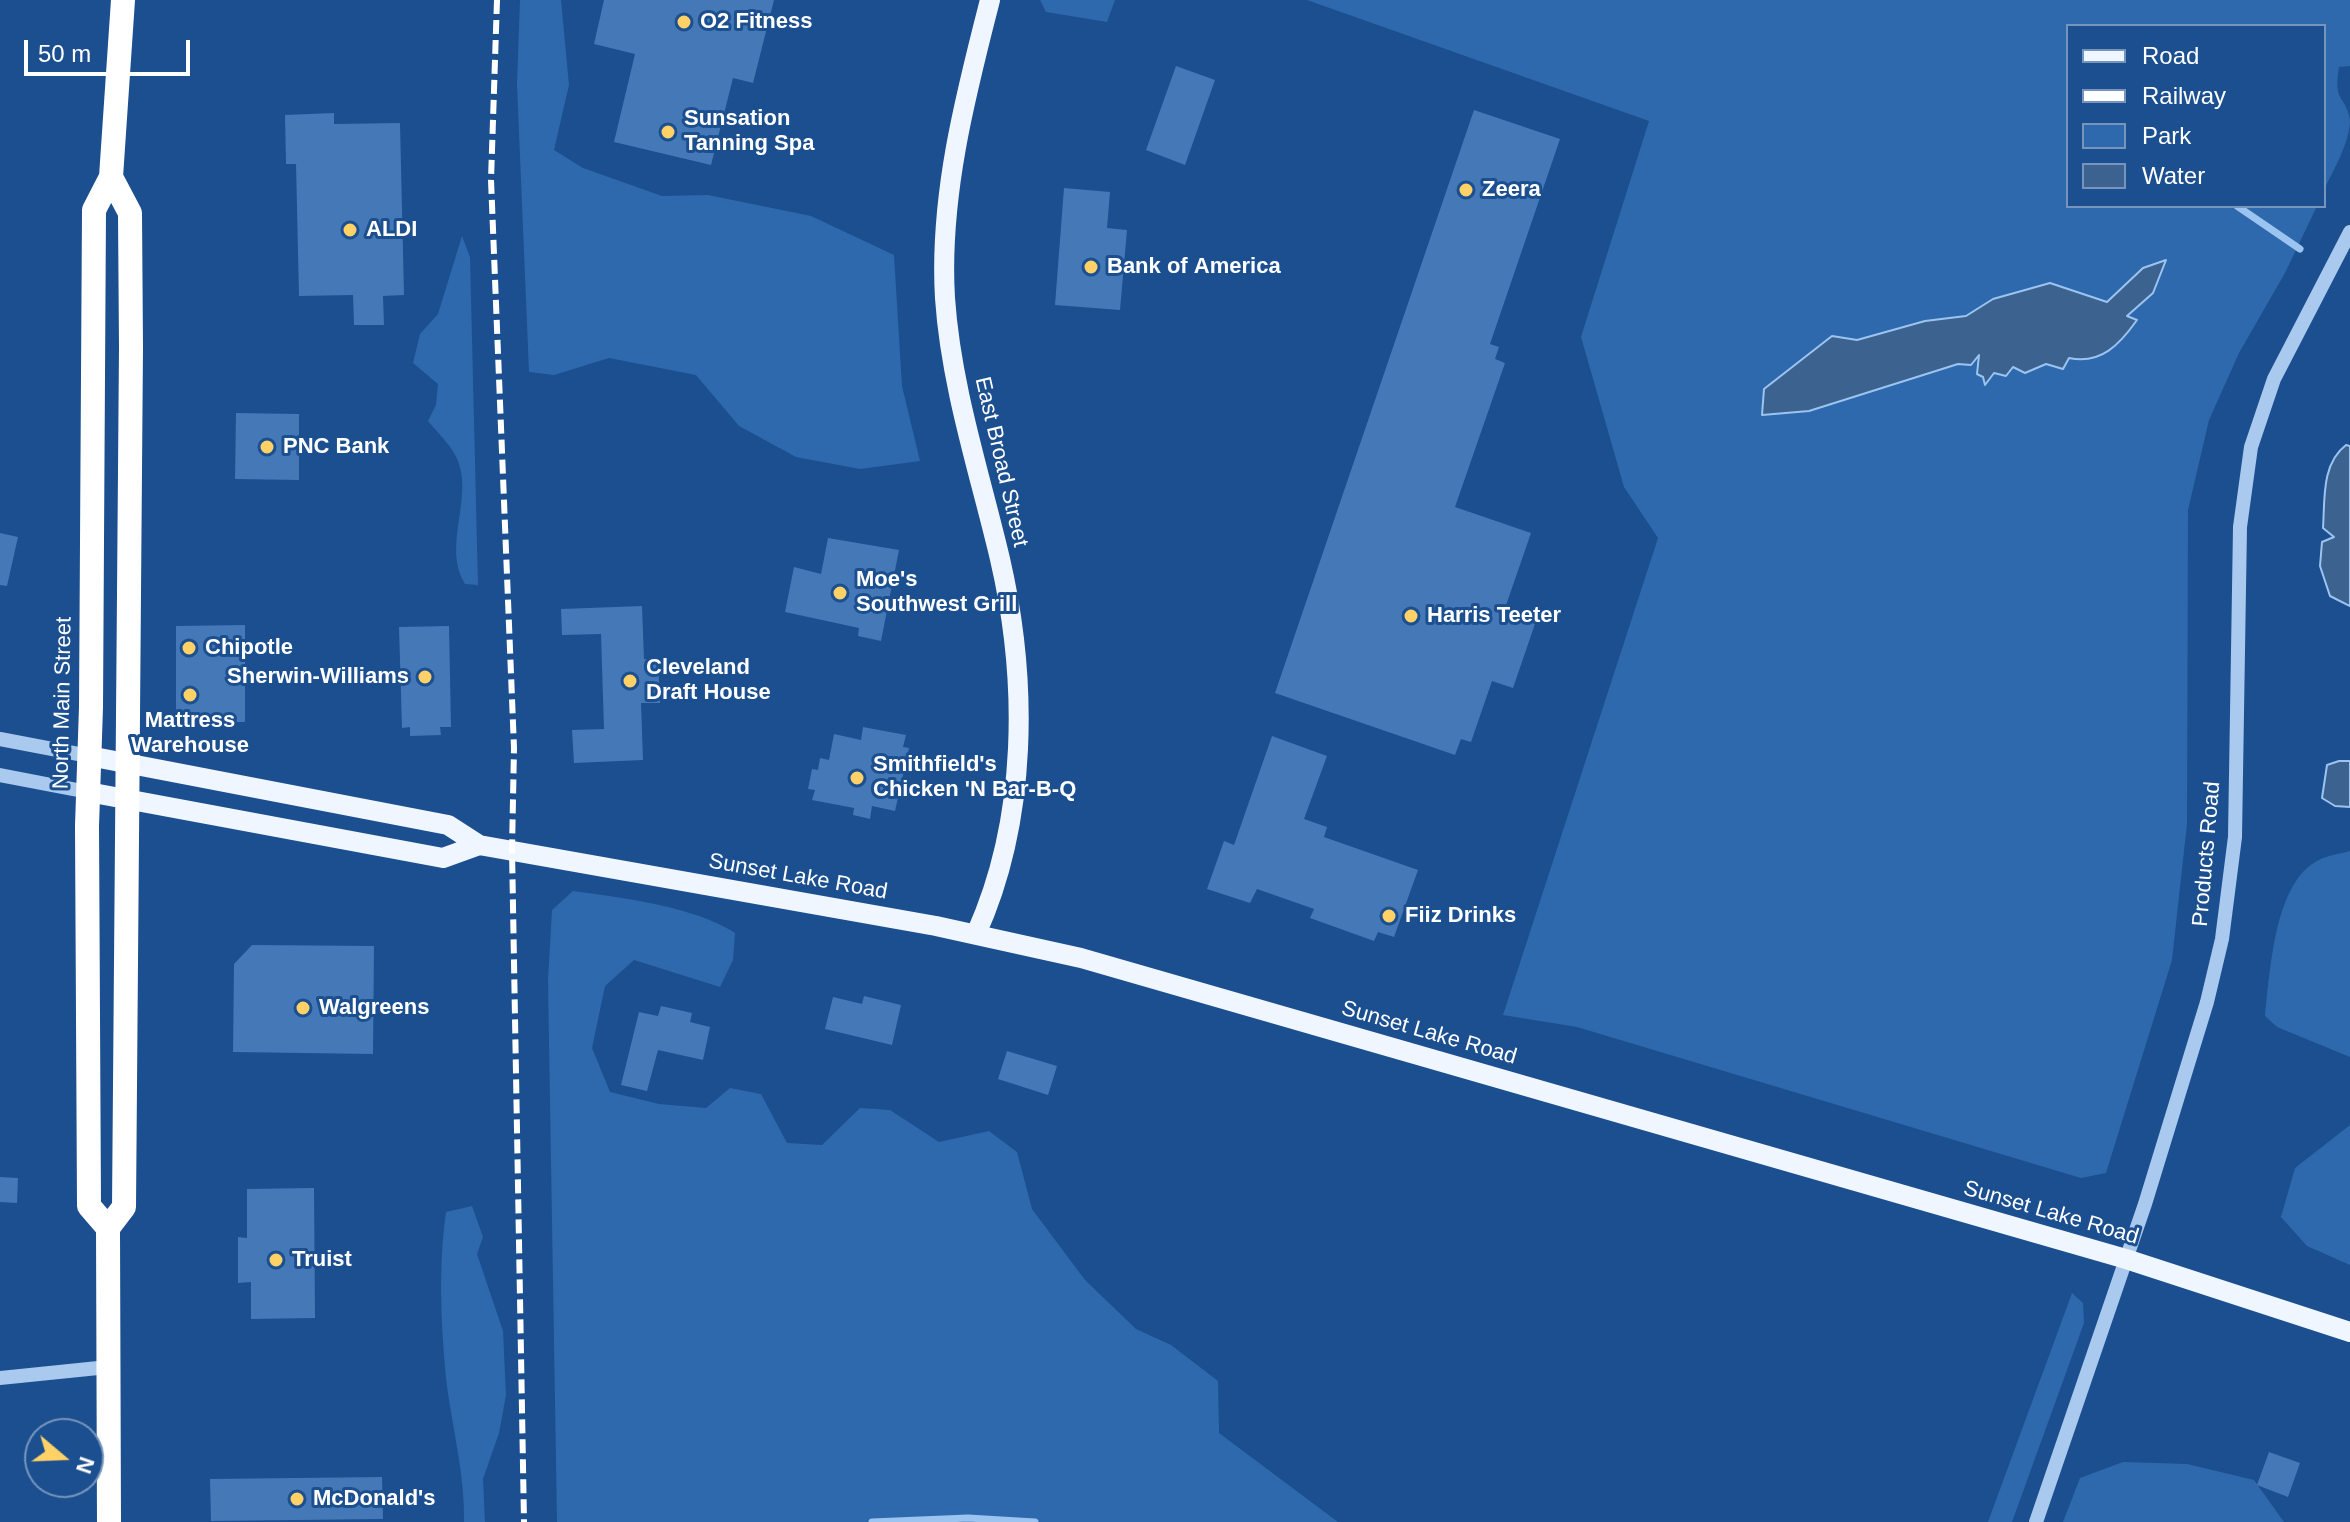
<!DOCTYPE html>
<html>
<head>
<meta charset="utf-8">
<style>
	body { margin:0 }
	#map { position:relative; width:2350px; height:1522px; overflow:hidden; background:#1b4f8f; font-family:Helvetica,sans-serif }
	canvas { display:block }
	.legend { position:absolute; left:2066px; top:24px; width:260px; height:184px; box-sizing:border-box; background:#1b4f8f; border:2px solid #7695bc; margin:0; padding:10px 14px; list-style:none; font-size:24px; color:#fff }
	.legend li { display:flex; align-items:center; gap:16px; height:40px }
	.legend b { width:40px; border:2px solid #7695bc }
	.north { position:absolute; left:24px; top:1418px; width:80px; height:80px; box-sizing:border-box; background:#1b4f8f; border:2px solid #7695bc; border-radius:50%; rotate:109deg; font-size:22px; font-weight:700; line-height:32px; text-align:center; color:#fff }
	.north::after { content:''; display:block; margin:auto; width:28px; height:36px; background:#ffd166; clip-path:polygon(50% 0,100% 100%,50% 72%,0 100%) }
	.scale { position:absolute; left:24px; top:40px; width:166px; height:36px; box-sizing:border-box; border:4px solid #fff; border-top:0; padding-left:10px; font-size:24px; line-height:28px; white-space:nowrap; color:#fff; -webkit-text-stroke:6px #1b4f8f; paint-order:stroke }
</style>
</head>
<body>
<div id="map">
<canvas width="2350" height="1522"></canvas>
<ul class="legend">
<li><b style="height:10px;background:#f0f6ff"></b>Road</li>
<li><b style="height:10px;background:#fff"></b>Railway</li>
<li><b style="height:22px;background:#2e69ad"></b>Park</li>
<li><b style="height:22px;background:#3c6290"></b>Water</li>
</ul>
<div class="north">N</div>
<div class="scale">50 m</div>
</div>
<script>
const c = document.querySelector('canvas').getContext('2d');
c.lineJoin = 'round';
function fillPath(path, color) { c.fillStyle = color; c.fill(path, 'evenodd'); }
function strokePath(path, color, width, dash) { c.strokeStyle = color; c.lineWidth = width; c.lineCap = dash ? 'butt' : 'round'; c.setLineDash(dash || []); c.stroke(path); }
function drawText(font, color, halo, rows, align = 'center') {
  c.font = font + ' Helvetica,sans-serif'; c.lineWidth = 6; c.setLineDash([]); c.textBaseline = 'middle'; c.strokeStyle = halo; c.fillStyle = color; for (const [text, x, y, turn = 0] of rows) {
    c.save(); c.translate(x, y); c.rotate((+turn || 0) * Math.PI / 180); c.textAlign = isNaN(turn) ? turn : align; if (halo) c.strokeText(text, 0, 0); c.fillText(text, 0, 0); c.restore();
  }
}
const green = new Path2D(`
	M520,0H561L569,85L554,150L583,168L662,196L708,195L811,216L894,255L902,386L920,461L860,469L796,457L739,426L696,375L609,358L554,375L529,372L517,84Z
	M1040,0H1115L1107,22L1046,12Z
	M1307,0H2350V66L2339,67C2333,104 2345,93 2350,120C2350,142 2333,171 2324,190V26H2068V206H2317L2285,273L2239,353L2209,420L2188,510L2187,824L2172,960L2106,1173L2081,1178L1577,1027L1503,1015L1658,538L1624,487L1581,337L1649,121Z
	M462,236L470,257L478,585L465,584C442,547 473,500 458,461C453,447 437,432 428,421L436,405L438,384L413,363L420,334L438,314Z
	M2350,851V1057L2277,1027L2265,1016C2270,973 2274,881 2319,860C2328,855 2340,854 2350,851Z
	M573,891C620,897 696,907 735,933L733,960L720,987L634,960L605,986L592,1048L610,1092L659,1104L706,1108L730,1088L761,1094L787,1143L822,1145L860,1108L890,1110L939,1142L989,1131L1017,1152L1032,1209L1085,1280L1136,1329L1171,1345L1218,1381L1219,1433L1338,1522H557L548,980L552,910Z
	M2350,1125V1265L2307,1246L2281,1217L2295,1168Z
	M472,1206L483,1237L477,1254L503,1331L506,1395L499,1433L483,1479L485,1522H464C465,1476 453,1431 447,1386C441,1330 438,1268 446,1212Z
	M2072,1293L2083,1303L2084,1323L2012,1522H1988Z
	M2123,1462L2187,1464L2254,1480L2284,1522H2063L2080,1478Z`);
const water = new Path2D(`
	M2166,260L2153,293L2127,316L2137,320C2120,344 2101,365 2069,358L2063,369L2046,364L2025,373L2013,367L2006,376L1994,373L1985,385L1983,377L1977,374L1979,355L1971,365L1958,364L1809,411L1762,415L1764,389L1832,336L1857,340L1925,321L1966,316L1993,299L2050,283L2107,302L2143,268Z
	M2346,445L2350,446V606L2330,596L2320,566L2322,542L2334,537L2323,528C2325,500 2321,464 2346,445Z
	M2339,761H2350V807L2335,806L2322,798L2327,765Z`);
const stream = new Path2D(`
	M2237,206L2300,249
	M872,1522L968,1518L1035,1522`);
const building = new Path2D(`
	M604,0H774L753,83L733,78L711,165L614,142L635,54L594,44Z
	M1176,66L1215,80L1185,165L1146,150Z
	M1474,110L1560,139L1490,344L1499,347L1495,359L1505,363L1455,507L1531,533L1504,611L1536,621L1513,688L1492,681L1471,742L1461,739L1455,755L1275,693Z
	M334,113V124L400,123L404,295L383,296L384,325H354L353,295L299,296L296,164H286L285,115Z
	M1064,188L1110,192L1107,228L1127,230L1120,310L1055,305Z
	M236,413L299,414V480L235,479Z
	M0,533L18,537L7,586L0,585Z
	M828,538L899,550L881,641L858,636L859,628L785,612L794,567L821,574Z
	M642,606L644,659H658L660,703H641L643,760L574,763L572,730L604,729L601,634L562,635L561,609Z
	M245,625V722H176V626Z
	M449,626L451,727H440L441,735L410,736V727L402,728L399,627Z
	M863,727L906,735L903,747L909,748L895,811L872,806L870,819L853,815L854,808L812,800L815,790L808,789L812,769L818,770L820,758L829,760L834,734L861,740Z
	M1272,736L1327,756L1304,819L1327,827L1324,837L1418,870L1394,937L1378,932L1374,941L1310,918L1314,909L1257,889L1250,903L1207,889L1224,841L1234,845Z
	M252,945L374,946L373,1054L233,1052L234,964Z
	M864,996L901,1005L892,1045L825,1029L833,997L862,1004Z
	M661,1006L692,1013L690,1022L710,1027L703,1060L658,1050L647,1091L621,1085L639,1012L658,1016Z
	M1007,1051L1057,1066L1048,1095L998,1079Z
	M0,1177L18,1178L17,1203L0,1202Z
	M314,1188L315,1318L251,1319V1282L238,1283V1237L247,1238V1189Z
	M2269,1452L2300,1463L2288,1497L2257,1485Z
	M382,1477L383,1519L211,1521L210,1479Z`);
const minor = new Path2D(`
	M0,739L89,756
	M0,775L88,792
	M0,1378L108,1367
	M2036,1522L2145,1204L2207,1002L2222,939L2235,837L2240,527L2251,447L2274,379L2350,232`);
const major = new Path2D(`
	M89,756L448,825L479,845L936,926L1081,958L2126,1259L2350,1332
	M88,792L443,858L479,845
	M976,934C1028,819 1028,680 1000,559C980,474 951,387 945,298C939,198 965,97 990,0`);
const highway = new Path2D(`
	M108,1228L89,1206L87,826L91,707L94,210L111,177L123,0
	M109,1522L108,1228L124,1207L131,347L130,213L111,177`);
const rail = new Path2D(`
	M497,0L491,180L514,748L512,850L524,1522`);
const markers = [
	[684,22,8,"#ffd166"],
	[668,132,8,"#ffd166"],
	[1466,190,8,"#ffd166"],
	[350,230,8,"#ffd166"],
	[1091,267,8,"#ffd166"],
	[267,447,8,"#ffd166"],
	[840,593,8,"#ffd166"],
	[1411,616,8,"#ffd166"],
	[189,648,8,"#ffd166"],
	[425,677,8,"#ffd166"],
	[630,681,8,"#ffd166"],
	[190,695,8,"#ffd166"],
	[857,778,8,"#ffd166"],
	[1389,916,8,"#ffd166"],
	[303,1008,8,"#ffd166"],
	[276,1260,8,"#ffd166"],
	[297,1499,8,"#ffd166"]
];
const poiNames = [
	["O2 Fitness",700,22],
	["Sunsation",684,119],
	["Tanning Spa",684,144],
	["Zeera",1482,190],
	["ALDI",366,230],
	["Bank of America",1107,267],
	["PNC Bank",283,447],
	["Moe's",856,580],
	["Southwest Grill",856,605],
	["Harris Teeter",1427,616],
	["Chipotle",205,648],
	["Cleveland",646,668],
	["Draft House",646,693],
	["Sherwin-Williams",409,677,"right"],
	["Mattress",190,721,"center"],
	["Warehouse",190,746,"center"],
	["Smithfield's",873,765],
	["Chicken 'N Bar-B-Q",873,790],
	["Fiiz Drinks",1405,916],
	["Walgreens",319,1008],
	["Truist",292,1260],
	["McDonald's",313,1499]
];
const streetNames = [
	["East Broad Street",1001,462,77],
	["North Main Street",63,703,-89],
	["Products Road",2207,854,-85],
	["Sunset Lake Road",798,877,10],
	["Sunset Lake Road",1429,1033,16],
	["Sunset Lake Road",2051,1213,16]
];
fillPath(green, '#2e69ad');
fillPath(water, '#3c6290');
strokePath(water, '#9cc4f0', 2);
strokePath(stream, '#9cc4f0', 7);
fillPath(building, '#4478b7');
strokePath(minor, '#a9c9ee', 14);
strokePath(major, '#f0f6ff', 20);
strokePath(highway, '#fff', 24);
strokePath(rail, '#fff', 6, [14, 6]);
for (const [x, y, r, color] of markers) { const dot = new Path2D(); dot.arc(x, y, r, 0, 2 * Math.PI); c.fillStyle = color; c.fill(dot); strokePath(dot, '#1b4f8f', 3); }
drawText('bold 22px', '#fff', '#1b4f8f', poiNames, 'left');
drawText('22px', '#fff', '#1b4f8f', streetNames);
</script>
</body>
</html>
